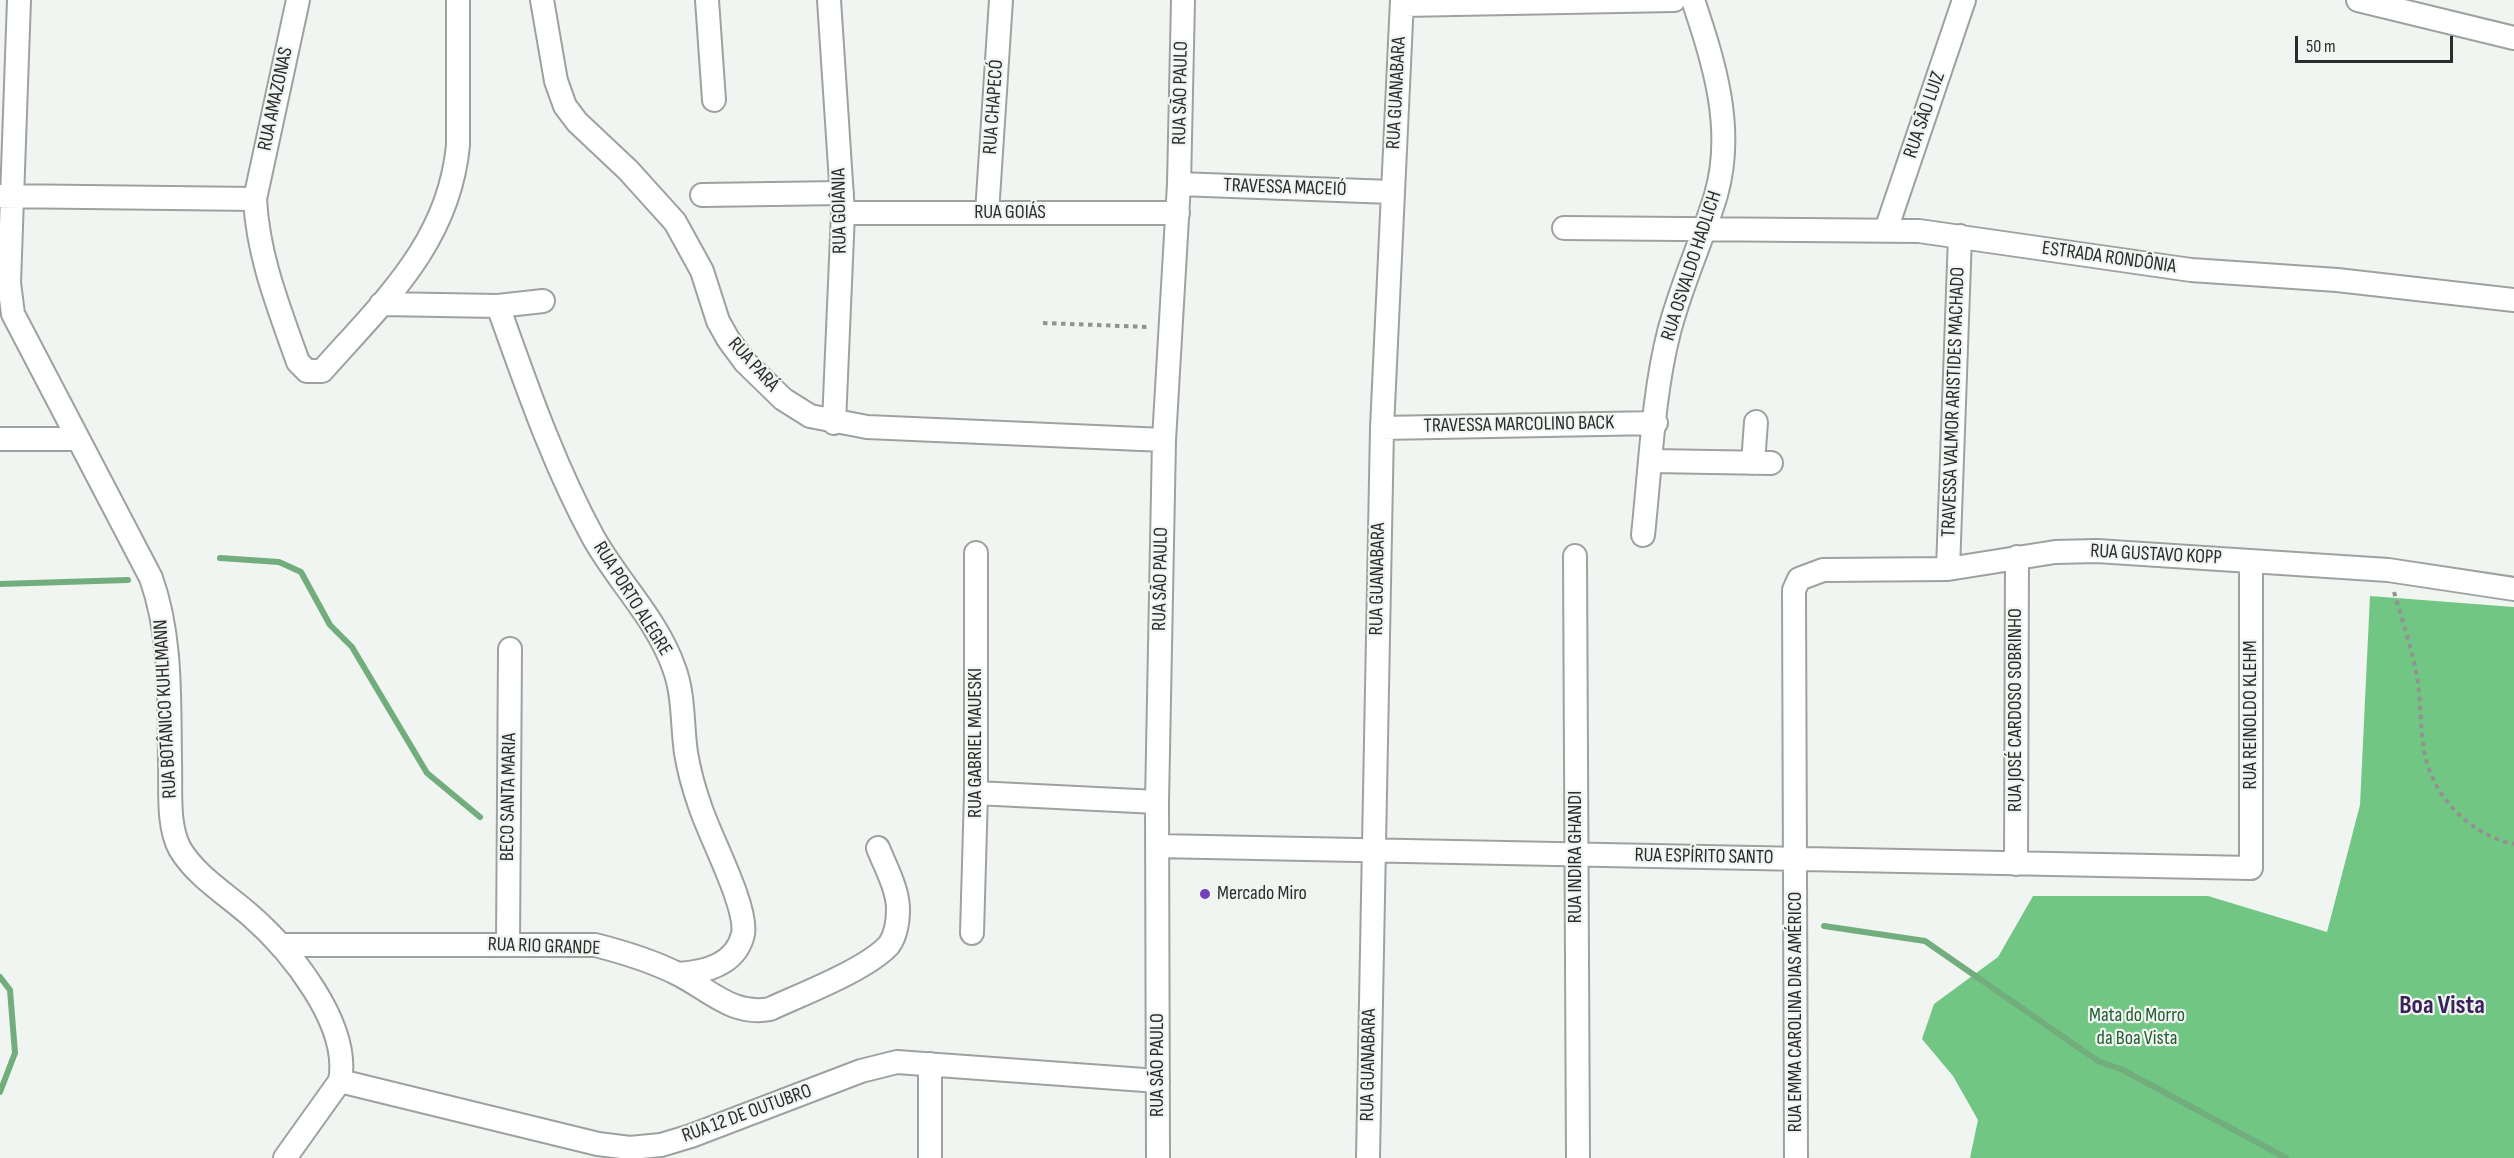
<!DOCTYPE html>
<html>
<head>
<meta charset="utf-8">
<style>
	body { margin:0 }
	#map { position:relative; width:2514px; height:1158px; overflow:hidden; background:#f1f5f1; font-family:"Sofia Sans Condensed",sans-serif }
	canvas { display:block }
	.scale { position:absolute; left:2295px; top:36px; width:158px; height:27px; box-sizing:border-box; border:3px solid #2b2c2b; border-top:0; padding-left:8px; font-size:18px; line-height:21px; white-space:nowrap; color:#2b2c2b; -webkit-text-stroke:4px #f1f5f1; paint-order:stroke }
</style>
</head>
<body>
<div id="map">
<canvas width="2514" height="1158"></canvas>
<div class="scale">50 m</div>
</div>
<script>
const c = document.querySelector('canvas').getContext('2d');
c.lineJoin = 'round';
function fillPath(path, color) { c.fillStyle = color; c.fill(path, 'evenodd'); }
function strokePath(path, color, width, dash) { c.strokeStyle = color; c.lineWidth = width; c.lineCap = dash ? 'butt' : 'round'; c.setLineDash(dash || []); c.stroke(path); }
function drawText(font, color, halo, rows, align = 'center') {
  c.font = font + ' "Sofia Sans Condensed",sans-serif'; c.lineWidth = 4.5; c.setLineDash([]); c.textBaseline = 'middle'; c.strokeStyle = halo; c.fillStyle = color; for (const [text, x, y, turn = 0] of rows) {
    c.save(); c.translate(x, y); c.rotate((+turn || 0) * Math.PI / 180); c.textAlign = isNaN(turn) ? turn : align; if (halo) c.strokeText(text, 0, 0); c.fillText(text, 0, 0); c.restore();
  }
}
const forest = new Path2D(`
	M2370,596L2514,607V1158H1970L1978,1120L1953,1076L1922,1039L1934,1004L1998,957L2033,896H2208L2327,932L2360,805Z`);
const stream = new Path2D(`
	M220,558L279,562L301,572L330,625L352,647L427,773L480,817
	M0,584L128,580
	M1824,926L1925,941L2098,1061L2123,1070L2286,1158
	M0,977L10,990L15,1053L0,1092`);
const path = new Path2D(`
	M1043,323L1149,327
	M2394,592C2402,620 2412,648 2417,677C2422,705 2419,736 2427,763C2438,802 2474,836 2514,844`);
const minor = new Path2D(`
	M19,0L9,283L13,314L151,578C172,637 169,701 170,763C171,790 167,825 180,849C196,876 226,894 250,915C290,950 351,1024 340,1081L285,1158
	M298,0L255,199C258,257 279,308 298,362L307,371H322C383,302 449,243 458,145V0
	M542,0L556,81L565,106L577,122L628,170L675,222L702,271L718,321L728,339L745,362L783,399L810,416L867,427L1164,440
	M707,0L714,100
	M829,0L843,213L834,423
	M2358,0L2514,38
	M1402,5L1674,0
	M1179,184L1391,192
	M702,195L842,193
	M0,196L255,199
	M843,213H1178
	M987,213L1001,0
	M1564,228L1919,231L2191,270L2337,280L2514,300
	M1886,230L1964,0
	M381,304L498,306C526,384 553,464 593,537C618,582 657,619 674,668C684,694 682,725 686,753C689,771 694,789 700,806C709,835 748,907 743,934C736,965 705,972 679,974
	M498,306L543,301
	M1382,428L1656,423
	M0,439H78
	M1652,461L1771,463
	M1753,463L1756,422
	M1643,535C1650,471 1653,394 1669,332C1681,285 1702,241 1716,195C1735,128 1714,63 1693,0
	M1575,556L1578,1158
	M1948,569L1960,236
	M976,793L1157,802
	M1157,846L2251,868V561
	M2016,864L2017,557
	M972,933L976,793V553
	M281,945H595C623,952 652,961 678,974C710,990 732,1016 770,1009C802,994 866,970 889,945C896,935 898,921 898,909C898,889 885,866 878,848
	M508,945L510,649
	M340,1081L598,1144L630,1148L661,1145L691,1136L861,1071L897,1062L1158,1081
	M930,1158V1064
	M1158,1158L1157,802L1164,440L1179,184L1183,0
	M1368,1158L1382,428L1402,0
	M1796,1158L1794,590L1799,579L1823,570L1948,569L2055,552L2097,551L2388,570L2514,589`);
const markers = [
	[1205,894,6,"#7341b8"]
];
const streetNames = [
	["RUA SÃO PAULO",1181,93,-89],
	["RUA GUANABARA",1397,93,-87],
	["RUA AMAZONAS",276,99,-78],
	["RUA CHAPECÓ",994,107,-86],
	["RUA SÃO LUIZ",1925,115,-71],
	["TRAVESSA MACEIÓ",1285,188,2],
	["RUA GOIÂNIA",840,211,-91],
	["RUA GOIÁS",1010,213],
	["ESTRADA RONDÔNIA",2109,258,8],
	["RUA OSVALDO HADLICH",1692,266,-72],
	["RUA PARÁ",753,365,48],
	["TRAVESSA VALMOR ARISTIDES MACHADO",1954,402,-88],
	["TRAVESSA MARCOLINO BACK",1519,425,-1],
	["RUA GUSTAVO KOPP",2156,555,3],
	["RUA SÃO PAULO",1161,579,-89],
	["RUA GUANABARA",1378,579,-89],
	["RUA PORTO ALEGRE",632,599,58],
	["RUA BOTÂNICO KUHLMANN",166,709,-93],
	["RUA JOSÉ CARDOSO SOBRINHO",2016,710,-90],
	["RUA REINOLDO KLEHM",2251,715,-90],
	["RUA GABRIEL MAUESKI",976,743,-90],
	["BECO SANTA MARIA",509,797,-89],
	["RUA INDIRA GHANDI",1576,857,-90],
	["RUA ESPÍRITO SANTO",1704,857,1],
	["RUA RIO GRANDE",544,947,2],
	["RUA EMMA CAROLINA DIAS AMÉRICO",1796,1012,-90],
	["RUA SÃO PAULO",1158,1065,-90],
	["RUA GUANABARA",1369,1065,-89],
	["RUA 12 DE OUTUBRO",747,1114,-20]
];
const poiNames = [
	["Mercado Miro",1217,894]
];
const parkNames = [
	["Mata do Morro",2137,1016],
	["da Boa Vista",2137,1039]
];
const districtNames = [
	["Boa Vista",2442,1006]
];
fillPath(forest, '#72c683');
strokePath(stream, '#72ae7d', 6);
strokePath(minor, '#9ea29f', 26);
strokePath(path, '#909390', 4, [4.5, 4.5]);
strokePath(minor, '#fff', 22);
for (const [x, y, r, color] of markers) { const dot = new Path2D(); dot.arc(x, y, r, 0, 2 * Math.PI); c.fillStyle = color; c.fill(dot); strokePath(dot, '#f1f5f1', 2); }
drawText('20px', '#2b2c2b', '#f1f5f1', streetNames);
drawText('20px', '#2b2c2b', '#f1f5f1', poiNames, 'left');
drawText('20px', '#225c31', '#f1f5f1', parkNames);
drawText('bold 26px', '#39225c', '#f1f5f1', districtNames);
</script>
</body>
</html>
